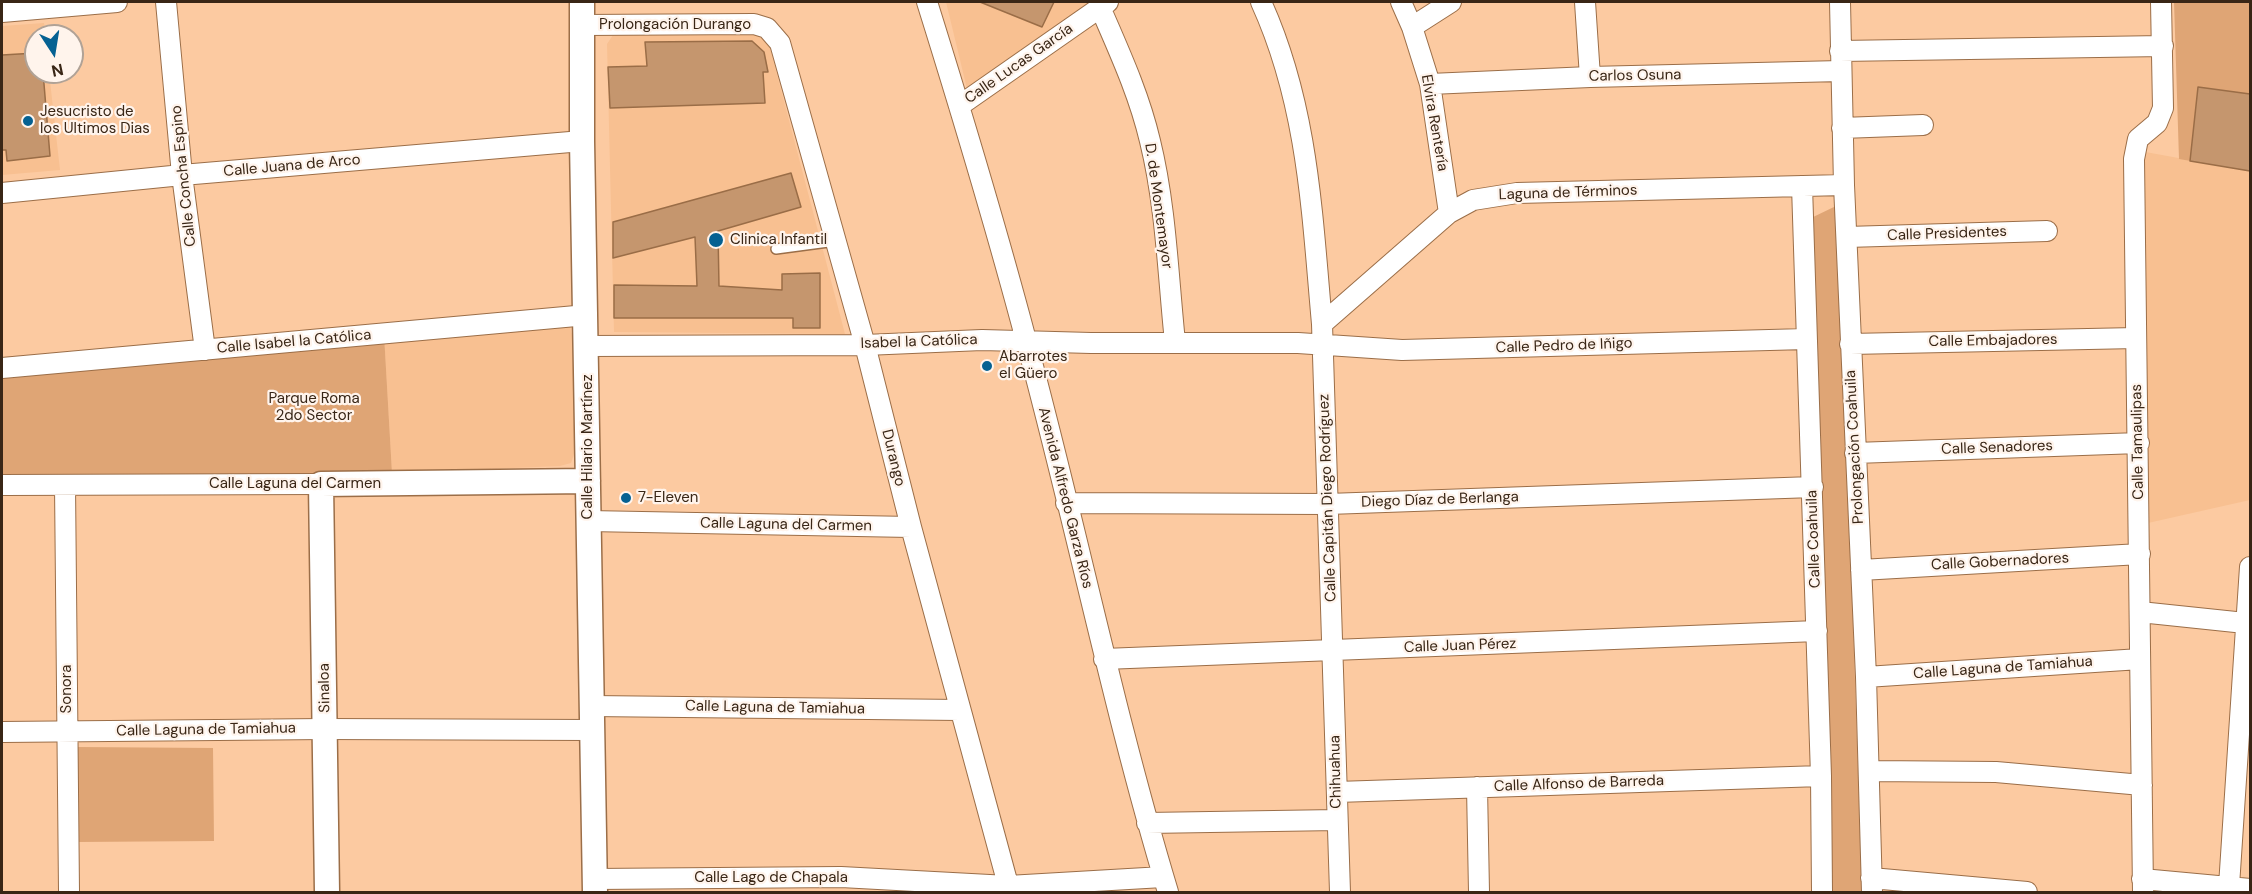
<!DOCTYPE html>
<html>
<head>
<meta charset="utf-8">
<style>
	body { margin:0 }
	#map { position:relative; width:2252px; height:894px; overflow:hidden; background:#fccaa1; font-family:"DM Sans",sans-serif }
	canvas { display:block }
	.frame { position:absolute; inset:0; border:3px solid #392616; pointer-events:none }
	.north { position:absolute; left:24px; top:24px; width:60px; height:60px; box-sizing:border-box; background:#fff4ec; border:2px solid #b0a296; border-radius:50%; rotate:168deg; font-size:16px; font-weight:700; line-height:24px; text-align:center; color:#392616 }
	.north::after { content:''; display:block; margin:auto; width:21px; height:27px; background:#056192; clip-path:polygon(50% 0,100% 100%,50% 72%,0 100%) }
</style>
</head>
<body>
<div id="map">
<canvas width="2252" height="894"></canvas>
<div class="frame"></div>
<div class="north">N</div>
</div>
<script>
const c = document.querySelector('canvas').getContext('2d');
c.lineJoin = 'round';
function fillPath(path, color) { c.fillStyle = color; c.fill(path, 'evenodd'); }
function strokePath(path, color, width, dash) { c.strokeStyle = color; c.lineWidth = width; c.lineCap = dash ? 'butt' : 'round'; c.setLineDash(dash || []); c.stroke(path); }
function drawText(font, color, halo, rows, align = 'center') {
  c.font = font + ' "DM Sans",sans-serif'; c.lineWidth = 4.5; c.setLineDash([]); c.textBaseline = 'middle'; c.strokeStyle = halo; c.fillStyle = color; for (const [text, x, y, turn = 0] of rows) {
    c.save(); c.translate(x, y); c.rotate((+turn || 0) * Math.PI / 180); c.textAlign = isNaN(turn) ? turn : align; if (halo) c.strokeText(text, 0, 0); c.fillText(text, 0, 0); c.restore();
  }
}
const built = new Path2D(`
	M946,2H1096L969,97Z
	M44,23L46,36H36V72H49L60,170L2,175V26Z
	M615,32L758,35L769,44L845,334L614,332L607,44Z
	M2140,151L2250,171V500L2148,523Z
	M563,323L570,327L574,343L578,443L571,463L560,466L392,473L384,334Z`);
const green = new Path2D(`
	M2174,2H2250V171L2179,159Z
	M1836,206L1841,259L1862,892H1822L1809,219Z
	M384,334L392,473L2,485V367Z
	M77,747L213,748L214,841L77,842Z`);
const building = new Path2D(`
	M980,2H1054L1042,27Z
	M752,41L764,52L768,72H763L765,103L610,108L608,67L647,66L645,42Z
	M36,53V72H43L50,156L7,161L6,150H2V55Z
	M2198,87L2250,94V171L2190,161Z
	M791,173L801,207L718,231L719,286L782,290V274L820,273V328H793V318H614V285L697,286L695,237L613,258V222Z`);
const service = new Path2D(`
	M776,249L836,241`);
const minor = new Path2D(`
	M166,2L182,175L205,350
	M927,2C962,114 996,227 1026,340C1076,524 1113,710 1168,892
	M1261,2C1308,105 1312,213 1322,324
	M1401,2L1412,27L1430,84L1449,213
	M1585,2L1590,77
	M1840,2L1844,185L1866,677L1872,892
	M1100,7C1119,51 1139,94 1150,141C1166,206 1168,275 1175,342
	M2,12L117,2
	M583,25L754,24L767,28L780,43L865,345L911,527L1010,892
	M1412,27L1451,2
	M1840,51L2163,46
	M1430,84L1590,77L1841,71
	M959,106L1108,2
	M1842,128L1923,125
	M1802,186L1821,776L1822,892
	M2,193L182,175L582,141
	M1847,237L2047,231
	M1850,344L2136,338
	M587,346L865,345L982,340L1091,343H1298L1402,350L1806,339
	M2,368L587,315
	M1855,453L2139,443
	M2,485L321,484
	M65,485L69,892
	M1066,503L1328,504L1813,487
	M588,521L911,527
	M1861,570L2140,554
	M2140,612L2245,623
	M1104,659L1817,631
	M1866,677L2140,659
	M591,706L960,710
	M2,732L325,729L591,730
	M1869,771L1996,772L2142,785
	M1477,787L1479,892
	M1337,792L1821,776
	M1147,823L1337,820
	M1871,878L2027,892
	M595,879L841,877L1008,886L1163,877
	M2142,879L2250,889
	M2229,886L2250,567
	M1340,892L1322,324L1449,213L1473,200L1517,193L1844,185
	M2143,892L2134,159L2138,139L2157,123L2163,108L2161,2`);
const tertiary = new Path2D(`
	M582,2V141L595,892
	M327,892L321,484L588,481`);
const markers = [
	[28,121,6,"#056192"],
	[716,240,8,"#056192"],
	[987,366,6,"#056192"],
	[626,498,6,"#056192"]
];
const streetNames = [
	["Prolongación Durango",675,25],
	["Calle Lucas García",1019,64,-35],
	["Carlos Osuna",1635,76,-1],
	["Elvira Rentería",1434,123,80],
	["Calle Juana de Arco",292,166,-5],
	["Calle Concha Espino",184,176,-96],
	["Laguna de Términos",1568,193,-2],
	["D. de Montemayor",1158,206,82],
	["Calle Presidentes",1947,234,-2],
	["Calle Embajadores",1993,341,-1],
	["Calle Isabel la Católica",294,342,-5],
	["Isabel la Católica",919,342,-2],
	["Calle Pedro de Iñigo",1564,346,-2],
	["Calle Tamaulipas",2138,442,-91],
	["Calle Hilario Martínez",588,447,-90],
	["Prolongación Coahuila",1855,447,-93],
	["Calle Senadores",1997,448,-2],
	["Durango",893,458,76],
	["Calle Laguna del Carmen",295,484],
	["Avenida Alfredo Garza Ríos",1065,498,76],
	["Calle Capitán Diego Rodríguez",1328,498,-92],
	["Diego Díaz de Berlanga",1440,500,-2],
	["Calle Laguna del Carmen",786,525,1],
	["Calle Coahuila",1814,539,-92],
	["Calle Gobernadores",2000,562,-3],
	["Calle Juan Pérez",1460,646,-2],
	["Calle Laguna de Tamiahua",2003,668,-4],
	["Sinaloa",325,688,-91],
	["Sonora",67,689,-90],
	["Calle Laguna de Tamiahua",775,708,1],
	["Calle Laguna de Tamiahua",206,730,-1],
	["Chihuahua",1336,772,-91],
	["Calle Alfonso de Barreda",1579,784,-2],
	["Calle Lago de Chapala",771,878]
];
const poiNames = [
	["Jesucristo de",40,112],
	["los Ultimos Dias",40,129],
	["Clinica Infantil",730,240],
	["Abarrotes",999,357],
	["el Güero",999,374],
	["7-Eleven",638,498]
];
const parkNames = [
	["Parque Roma",314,399],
	["2do Sector",314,416]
];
fillPath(built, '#f8c091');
fillPath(green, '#dfa575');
fillPath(building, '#c5966e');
strokePath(building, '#9a6d47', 1.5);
strokePath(service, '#9b6e48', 12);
strokePath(minor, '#9b6e48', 22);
strokePath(tertiary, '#9b6e48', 27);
strokePath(service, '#fff', 9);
strokePath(minor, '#fff', 20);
strokePath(tertiary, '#fff', 24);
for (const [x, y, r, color] of markers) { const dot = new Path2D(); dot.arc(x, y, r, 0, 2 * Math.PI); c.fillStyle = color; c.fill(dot); strokePath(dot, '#fff4ec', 2); }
drawText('15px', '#392616', '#fff4ec', streetNames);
drawText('15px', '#392616', '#fff4ec', poiNames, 'left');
drawText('15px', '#382617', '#fff4ec', parkNames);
</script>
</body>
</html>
